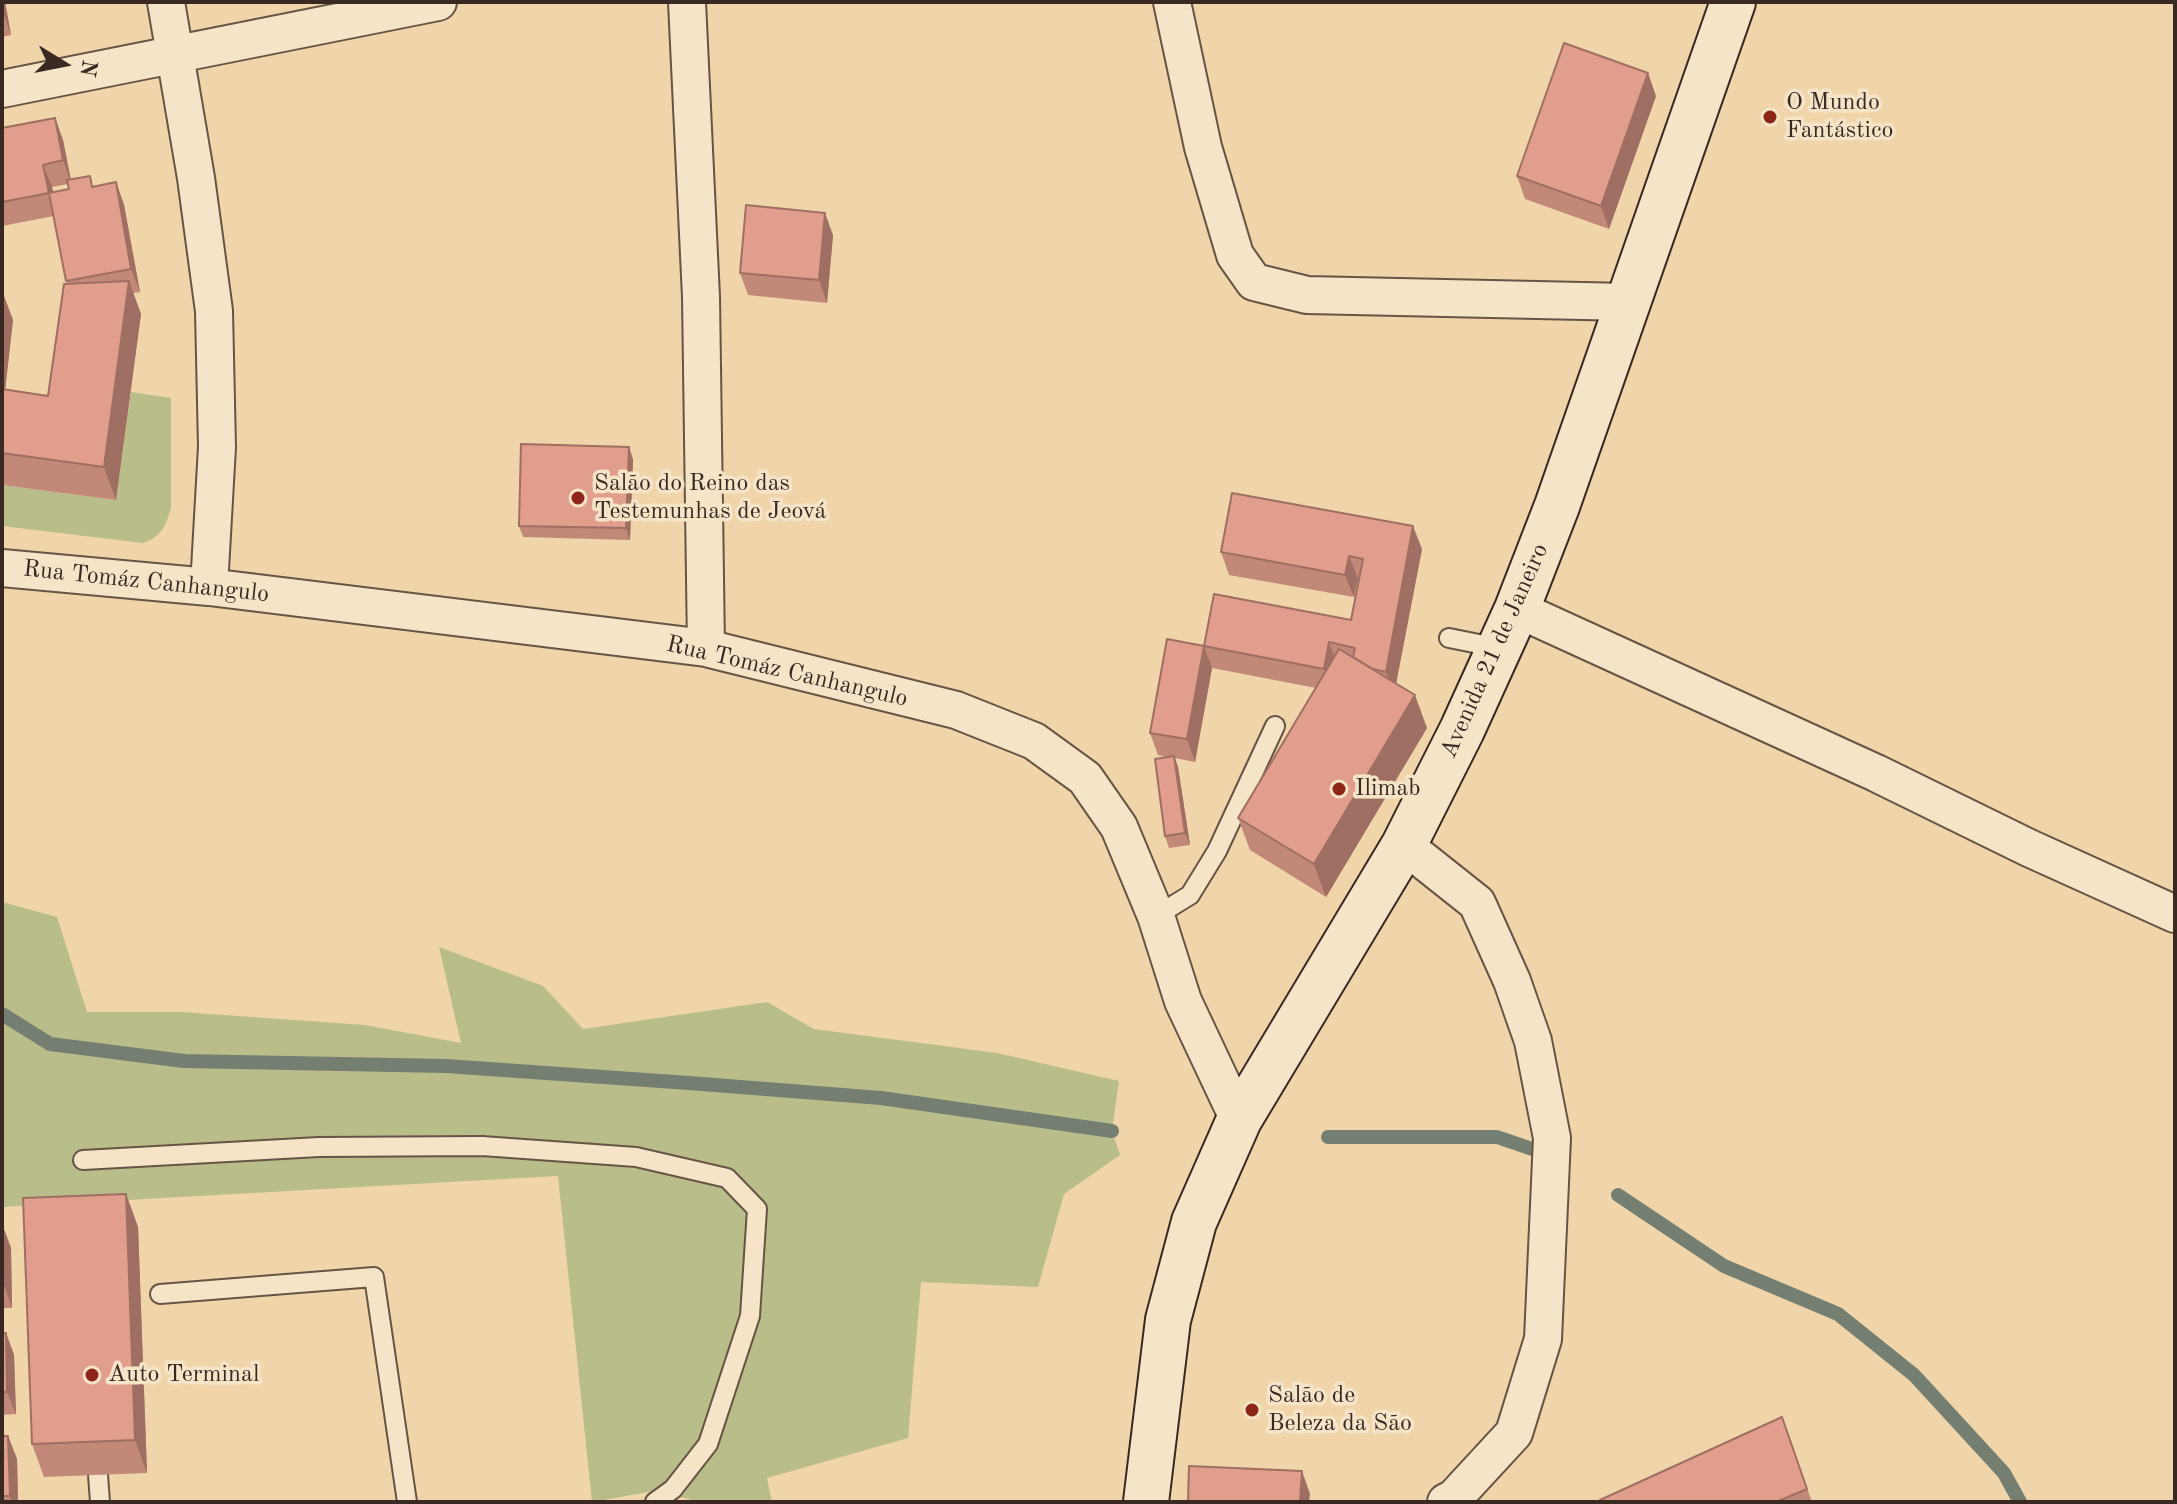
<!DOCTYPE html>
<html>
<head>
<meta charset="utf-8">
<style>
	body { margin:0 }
	#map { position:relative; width:2177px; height:1504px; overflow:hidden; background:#efd5a9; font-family:"Old Standard TT",serif }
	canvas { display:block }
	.frame { position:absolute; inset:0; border:4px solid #3a2923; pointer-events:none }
	.north { position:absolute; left:24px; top:24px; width:80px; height:80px; -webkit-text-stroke:6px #f5e4c7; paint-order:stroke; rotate:100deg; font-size:22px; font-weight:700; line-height:32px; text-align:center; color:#3a2923 }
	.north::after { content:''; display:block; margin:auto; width:28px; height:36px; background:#3a2923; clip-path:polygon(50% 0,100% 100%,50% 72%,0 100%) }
</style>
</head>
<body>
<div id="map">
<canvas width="2177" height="1504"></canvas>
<div class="frame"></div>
<div class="north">N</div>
</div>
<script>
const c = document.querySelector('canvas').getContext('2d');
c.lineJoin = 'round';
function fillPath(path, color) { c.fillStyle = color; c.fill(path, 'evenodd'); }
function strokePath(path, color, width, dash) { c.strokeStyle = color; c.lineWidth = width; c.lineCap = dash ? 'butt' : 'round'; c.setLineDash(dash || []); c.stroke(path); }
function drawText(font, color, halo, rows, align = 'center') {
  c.font = font + ' "Old Standard TT",serif'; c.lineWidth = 7; c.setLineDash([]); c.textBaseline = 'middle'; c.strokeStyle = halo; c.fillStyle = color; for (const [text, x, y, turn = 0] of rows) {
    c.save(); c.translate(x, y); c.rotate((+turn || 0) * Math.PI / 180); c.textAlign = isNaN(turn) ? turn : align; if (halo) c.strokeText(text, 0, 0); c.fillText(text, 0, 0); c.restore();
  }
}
const green = new Path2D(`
	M131,392L171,398V507C166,526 162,536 143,543L2,526V485L116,500Z
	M2,902L57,917L87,1012H181L365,1025L461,1043L439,947L543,986L583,1029L767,1002L814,1029L997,1053L1119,1081L1112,1131L1120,1155L1064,1194L1038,1287L921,1282L908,1438L767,1478L772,1502H702L654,1491L592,1502L558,1176L2,1207Z`);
const stream = new Path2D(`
	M2,1014L50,1044L184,1061L446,1066L689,1083L881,1098L1112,1131
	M1328,1137H1497L1538,1151
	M1618,1195L1724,1266L1838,1314L1914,1375L2004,1473L2020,1502`);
const lane = new Path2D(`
	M1449,638L1499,648
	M1156,916L1190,895L1217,851L1275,726
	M83,1160L319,1147L482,1146L636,1157L727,1178L757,1209L750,1316L708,1444L673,1489L655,1502
	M160,1294L374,1277L407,1502
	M98,1475L100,1502`);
const street = new Path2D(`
	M166,2L196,178L214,311L217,447L209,587
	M687,2L701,297L706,648
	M1172,2L1203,147L1235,255L1254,282L1307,295L1629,302
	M2,89L438,2
	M2,568L209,587L706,648L956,710L1034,741L1085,778L1119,827L1156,916L1183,1001L1239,1120
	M1517,609L1876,773L2029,848L2175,914
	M1404,845L1477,903L1512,981L1533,1041L1552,1138L1543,1339L1514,1433L1454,1498L1446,1502`);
const secondary = new Path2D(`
	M1146,1502L1168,1320L1194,1222L1239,1120L1404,845L1462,730L1517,609L1557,506L1733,2`);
const wall = new Path2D(`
	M2,2H5L11,35L2,37Z
	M1656,96L1609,229L1525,199L1517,176Z
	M55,118L63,140L71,179L94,186L116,182L124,205L140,292L133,293L141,314L116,500L2,485V291L13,320L5,390L48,396L67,284L54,216L2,226V128ZM68,184L69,189L53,192L52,187Z
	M833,235L827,303L748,295L740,273Z
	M633,459L630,540L523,537L519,526Z
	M1422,549L1396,684L1427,728L1326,897L1250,850L1238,818L1316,688L1212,668L1195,762L1175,758L1178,767L1190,845L1169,848L1165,836L1167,757L1158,755L1150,733L1204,646L1351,620L1359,579H1358L1354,597L1229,575L1221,552Z
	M126,1194L138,1227L147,1473L44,1477L32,1444Z
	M2,1226L11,1248L12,1308H2Z
	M2,1333H6L14,1355L16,1414L2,1415Z
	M1782,1417L1812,1502H1600Z
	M2,1436H8L17,1459L18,1502H2Z`);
const shadedWall = new Path2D(`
	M2,2H5L11,35L3,12Z
	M1648,73L1656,96L1609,229L1601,206Z
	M55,118L63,140L71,183L63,160Z
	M43,165L52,187L58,215L49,193Z
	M116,182L124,205L140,292L131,269Z
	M825,213L833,235L827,303L819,280Z
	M129,281L141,314L116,500L104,467Z
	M2,291L13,320L2,418Z
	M629,447L633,459L630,540L626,528Z
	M1413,526L1422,549L1394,694L1386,672Z
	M1349,556L1358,579L1354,597L1345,575Z
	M1329,642L1337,665L1332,691L1324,669Z
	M1204,646L1212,668L1195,762L1187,739Z
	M1415,695L1427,728L1326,897L1314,864Z
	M1174,756L1178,767L1190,845L1185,833Z
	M126,1194L138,1227L147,1473L135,1440Z
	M3,1226L11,1248L12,1308L4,1285Z
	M6,1333L14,1355L16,1414L7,1392Z
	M8,1436L17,1459L18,1502H12L10,1496Z
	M1302,1471L1310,1494L1309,1502H1300Z`);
const building = new Path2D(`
	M1564,43L1648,73L1601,206L1517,176Z
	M55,118L63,160L43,165L49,193L2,202V128Z
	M90,176L92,187L116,182L131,269L66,281L49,193L69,189L67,180Z
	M746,205L825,213L819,280L740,273Z
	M129,281L104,467L2,453V389L48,396L64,284Z
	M521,444L629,447L626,528L519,526Z
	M1232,493L1413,526L1386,672L1373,669L1353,657L1355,648L1329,642L1324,669L1204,646L1214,594L1351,620L1363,559L1349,556L1345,575L1221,552Z
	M1167,639L1204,646L1187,739L1150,733Z
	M1339,649L1415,695L1314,864L1238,818Z
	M1174,756L1185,833L1165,836L1155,759Z
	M126,1194L135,1440L32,1444L23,1198Z
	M2,1226H3L4,1285H2Z
	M2,1333H6L7,1392H2Z
	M1782,1417L1807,1489L1776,1502H1600V1500Z
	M2,1436H8L10,1496H2Z
	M1189,1466L1302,1471L1300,1502H1188Z`);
const markers = [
	[1770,117,8,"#8f2418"],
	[578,498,8,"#8f2418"],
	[1339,789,8,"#8f2418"],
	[92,1375,8,"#8f2418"],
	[1252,1410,8,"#8f2418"]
];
const poiNames = [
	["O Mundo",1786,103],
	["Fantástico",1786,131],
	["Salão do Reino das",594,484],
	["Testemunhas de Jeová",594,512],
	["Ilimab",1355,789],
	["Auto Terminal",108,1375],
	["Salão de",1268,1396],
	["Beleza da São",1268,1424]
];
const streetNames = [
	["Rua Tomáz Canhangulo",146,582,6],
	["Avenida 21 de Janeiro",1495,651,-66],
	["Rua Tomáz Canhangulo",787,672,13]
];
fillPath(green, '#b8bd89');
strokePath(stream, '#747f72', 14);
strokePath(lane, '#675444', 22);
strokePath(street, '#675444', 40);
strokePath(secondary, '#3a2923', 48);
strokePath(lane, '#f5e4c7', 18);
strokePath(street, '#f5e4c7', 36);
strokePath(secondary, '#f5e4c7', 44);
fillPath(wall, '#c28878');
fillPath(shadedWall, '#9e6f62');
fillPath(building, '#e29e8c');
strokePath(building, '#9e6f62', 2);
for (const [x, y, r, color] of markers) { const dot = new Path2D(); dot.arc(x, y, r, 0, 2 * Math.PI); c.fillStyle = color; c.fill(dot); strokePath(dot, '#f5e4c7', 3); }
drawText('24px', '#3a2923', '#f5e4c7', poiNames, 'left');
drawText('24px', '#3a2923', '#f5e4c7', streetNames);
</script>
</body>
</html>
